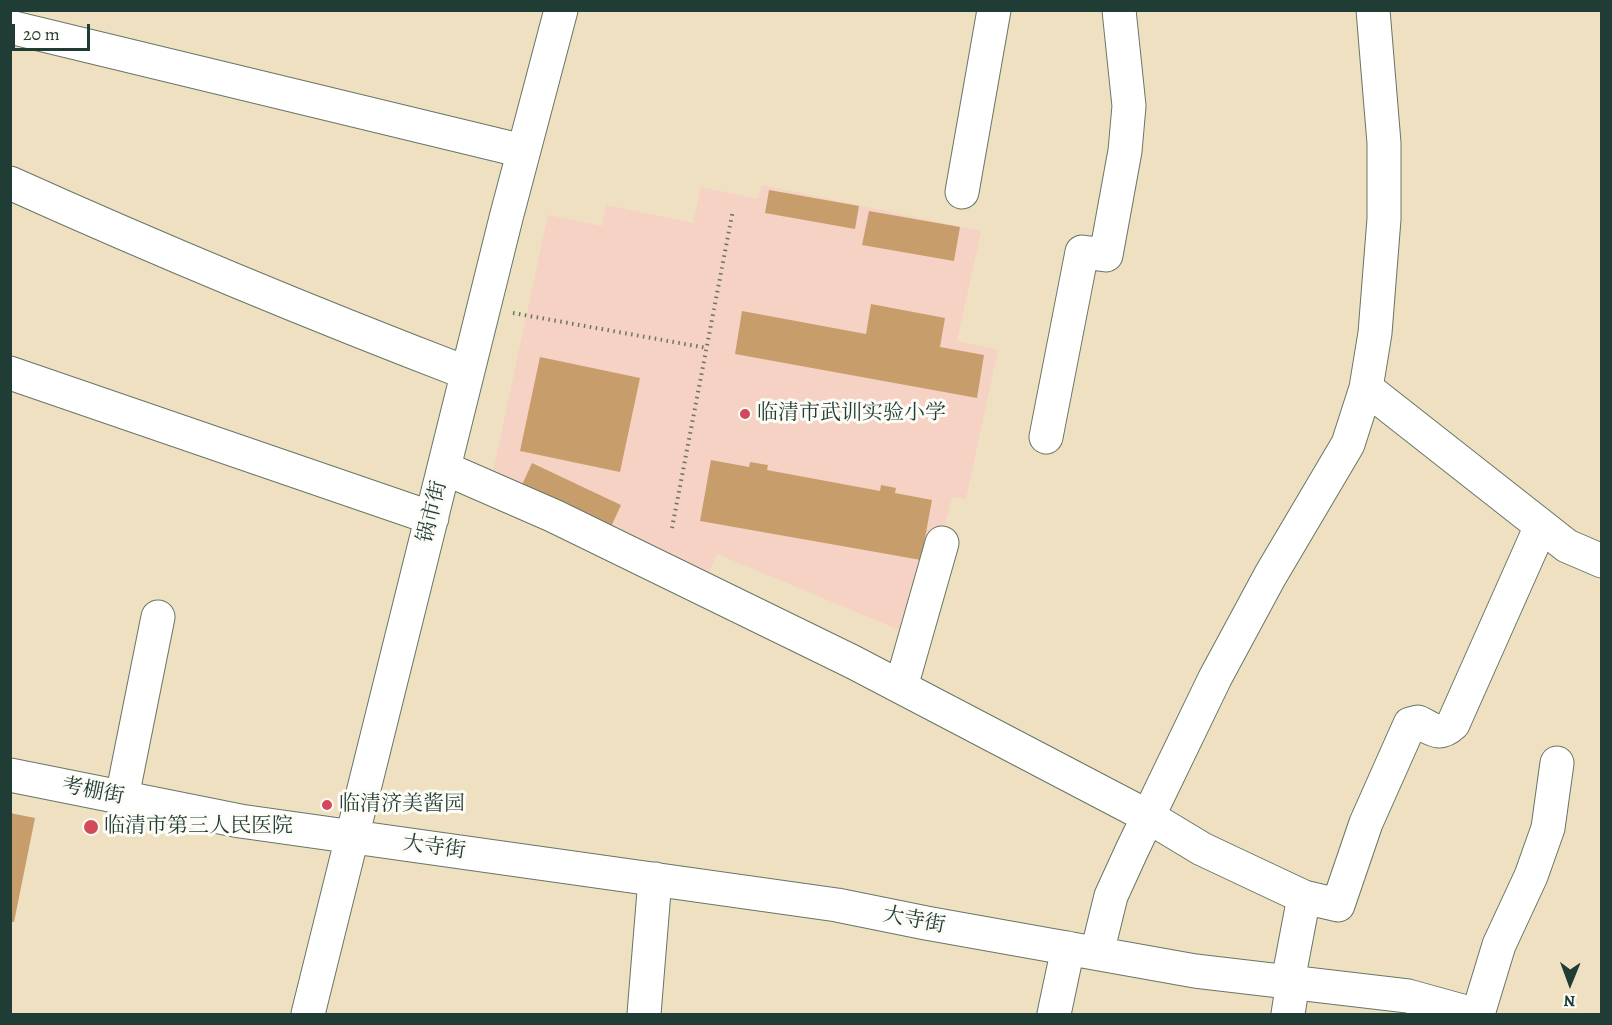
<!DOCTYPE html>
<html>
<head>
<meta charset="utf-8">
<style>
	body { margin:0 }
	#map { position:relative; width:1612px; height:1025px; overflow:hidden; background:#eee0c0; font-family:Alegreya,serif }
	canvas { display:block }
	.frame { position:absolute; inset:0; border:12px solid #1f3d34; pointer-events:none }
	.north { position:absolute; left:1540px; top:953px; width:60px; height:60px; -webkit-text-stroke:4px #fdfcf7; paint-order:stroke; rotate:181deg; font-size:16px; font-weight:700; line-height:24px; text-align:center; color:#1f3d34 }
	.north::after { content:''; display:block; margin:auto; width:21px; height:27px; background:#1f3d34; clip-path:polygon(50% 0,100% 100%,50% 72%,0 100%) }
	.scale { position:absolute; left:12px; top:24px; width:78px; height:27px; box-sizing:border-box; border:3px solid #1f3d34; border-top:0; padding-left:8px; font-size:18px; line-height:21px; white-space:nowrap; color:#1f3d34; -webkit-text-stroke:4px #fdfcf7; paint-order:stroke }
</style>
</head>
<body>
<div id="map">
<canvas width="1612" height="1025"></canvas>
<div class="frame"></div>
<div class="north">N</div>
<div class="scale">20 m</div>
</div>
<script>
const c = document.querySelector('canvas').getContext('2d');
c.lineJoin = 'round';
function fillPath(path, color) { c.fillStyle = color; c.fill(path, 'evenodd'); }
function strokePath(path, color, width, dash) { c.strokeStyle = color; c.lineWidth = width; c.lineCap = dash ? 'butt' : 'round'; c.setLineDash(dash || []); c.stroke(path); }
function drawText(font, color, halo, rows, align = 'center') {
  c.font = font + ' Alegreya,"Noto Serif SC",serif'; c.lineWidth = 6; c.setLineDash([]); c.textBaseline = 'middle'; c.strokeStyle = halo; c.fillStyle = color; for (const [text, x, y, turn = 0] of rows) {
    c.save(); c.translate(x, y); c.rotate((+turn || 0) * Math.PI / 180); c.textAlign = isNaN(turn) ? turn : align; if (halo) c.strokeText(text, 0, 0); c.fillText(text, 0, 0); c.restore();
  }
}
const built = new Path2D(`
	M762,185L981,231L957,341L998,350L966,499L952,497L947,518L907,633L717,554L707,577L492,477L548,215L602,226L606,205L693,223L701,187L758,199Z`);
const building = new Path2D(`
	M769,190L859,206L855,229L765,213Z
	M869,211L960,227L954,261L862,245Z
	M871,304L945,318L940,347L984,355L977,398L735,354L742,311L866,334Z
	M540,357L640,378L620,472L520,451Z
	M711,460L749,467L750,462L768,465L767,470L880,491L881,485L896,488L895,493L932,500L921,560L700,521Z
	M532,463L621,505L610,529L521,487Z
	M10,813L35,818L14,922H10Z`);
const path = new Path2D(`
	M513,313L707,348
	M672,528L733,210`);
const minor = new Path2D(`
	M10,27L523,151
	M10,183C161,251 313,314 467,373
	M962,192L994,10
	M10,373L432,518
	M1366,388L1567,546L1602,561
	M1046,437L1082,252L1106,255L1125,151L1129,106L1119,10
	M444,468L554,516L853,662L1149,817L1202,849L1304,897
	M901,687L942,543
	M10,775L240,821L837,905L926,923L1195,971L1408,996L1473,1014
	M122,797L158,617
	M1097,953L1111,896L1132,850L1215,678L1270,576L1348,444L1366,388L1375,333L1384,219V143L1373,10
	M1288,981L1304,897L1338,905L1366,823L1410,724L1418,722C1433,729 1439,737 1453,724L1541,526
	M308,1014L506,218L561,10
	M644,1014L655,879
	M1054,1014L1068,948
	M1288,1014L1293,982
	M1478,1014L1499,945L1531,876L1548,828L1557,763`);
const markers = [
	[745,414,6,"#d1495b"],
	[327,805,6,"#d1495b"],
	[91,827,8,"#d1495b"]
];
const poiNames = [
	["临清市武训实验小学",757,414],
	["临清济美酱园",339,805],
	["临清市第三人民医院",104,827]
];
const streetNames = [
	["锅市街",433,512,-76],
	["考棚街",93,792,11],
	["大寺街",434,848,8],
	["大寺街",914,921,11]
];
fillPath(built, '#f6d2c4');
fillPath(building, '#c79e6b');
strokePath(minor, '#677665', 35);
strokePath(path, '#677665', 4, [1.5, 4.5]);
strokePath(minor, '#fff', 33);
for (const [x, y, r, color] of markers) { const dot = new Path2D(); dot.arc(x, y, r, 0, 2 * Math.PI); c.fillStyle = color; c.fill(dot); strokePath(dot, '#fdfcf7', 2); }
drawText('21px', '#1f3d34', '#fdfcf7', poiNames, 'left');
drawText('21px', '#1f3d34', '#fdfcf7', streetNames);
</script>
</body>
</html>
